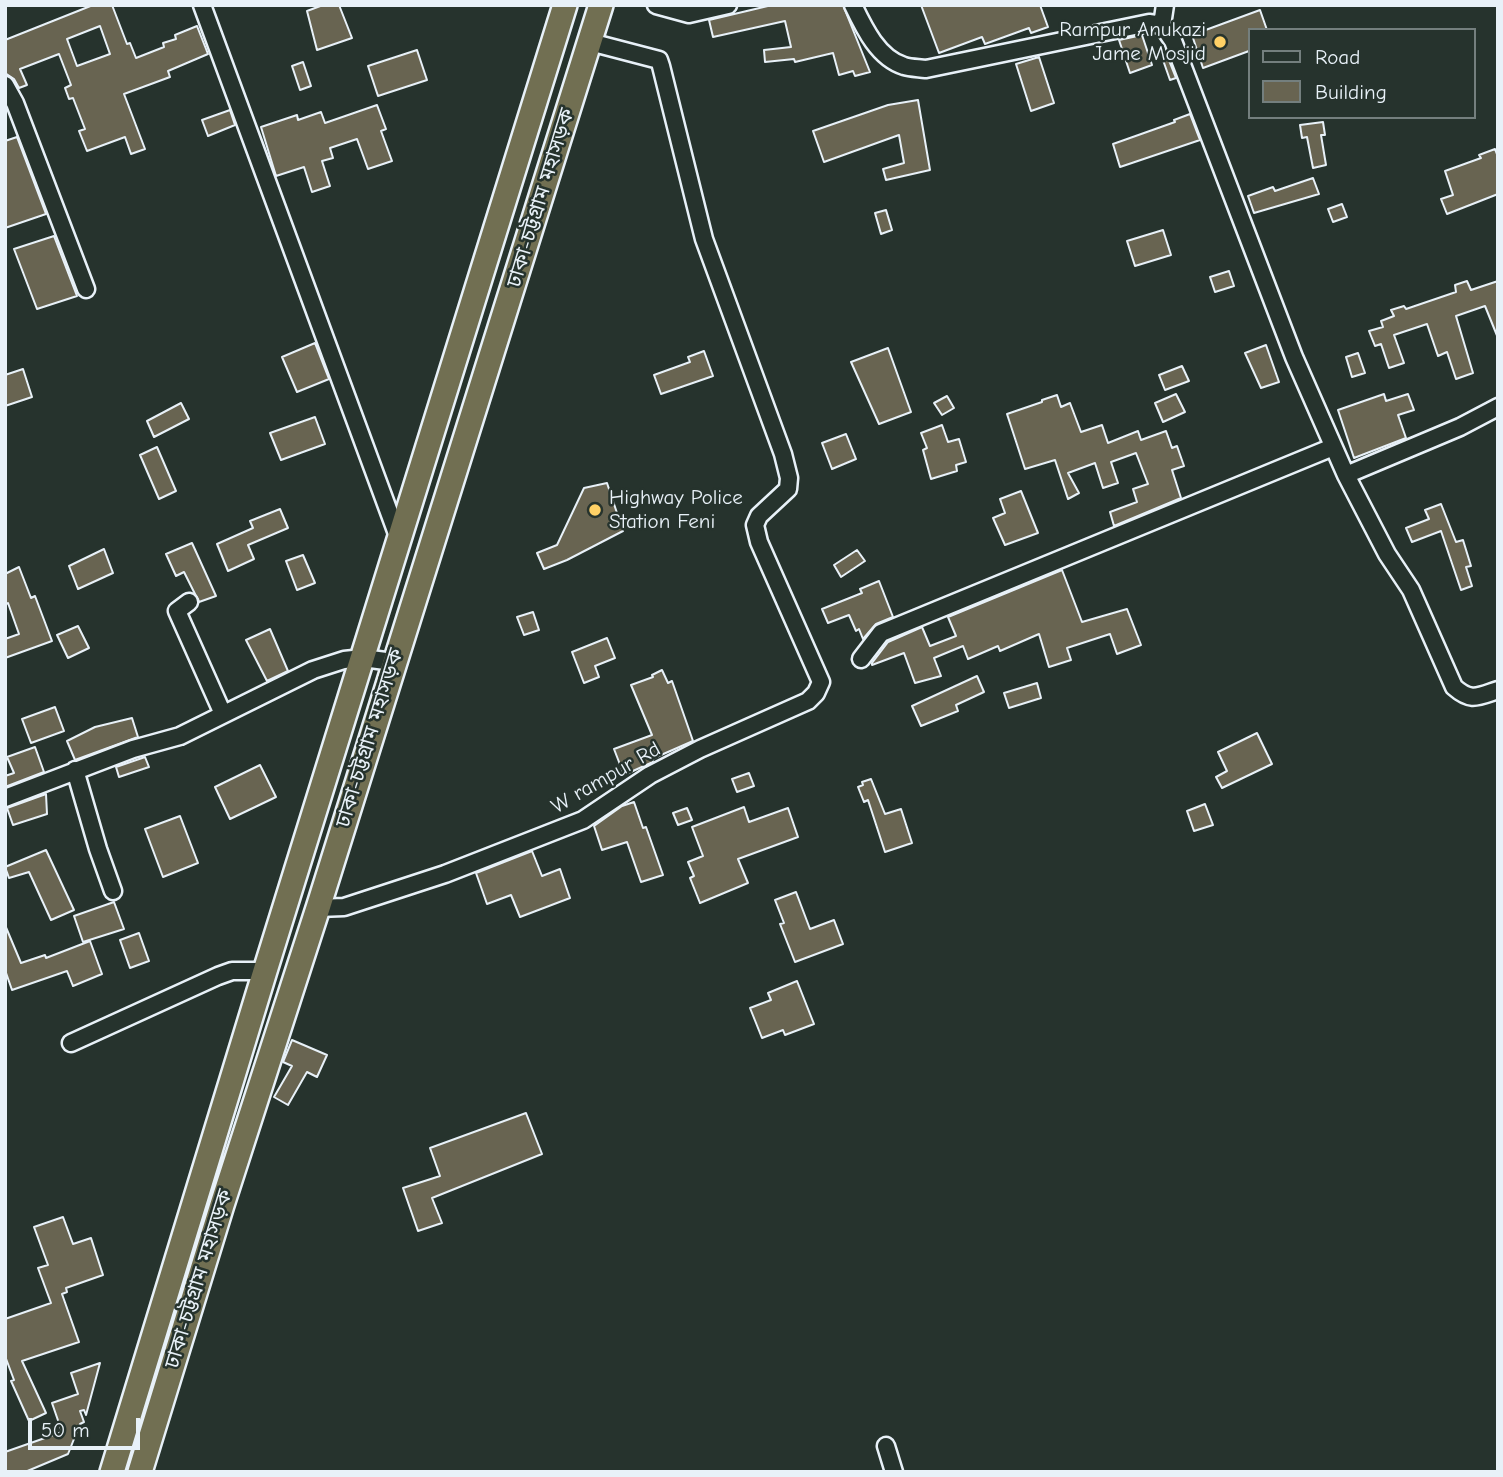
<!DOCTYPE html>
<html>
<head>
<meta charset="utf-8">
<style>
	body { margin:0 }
	#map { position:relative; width:1503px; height:1477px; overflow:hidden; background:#26332d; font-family:"Comic Neue",sans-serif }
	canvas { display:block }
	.frame { position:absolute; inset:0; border:7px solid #e8f1f8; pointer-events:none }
	.legend { position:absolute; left:1248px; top:28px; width:228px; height:91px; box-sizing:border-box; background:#26332d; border:2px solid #747f7e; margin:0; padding:9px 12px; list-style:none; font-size:21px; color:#e8f1f8 }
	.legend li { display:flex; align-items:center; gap:14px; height:35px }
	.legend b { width:35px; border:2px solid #747f7e }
	.scale { position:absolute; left:28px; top:1418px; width:112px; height:32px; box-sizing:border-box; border:4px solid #e8f1f8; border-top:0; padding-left:9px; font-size:21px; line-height:24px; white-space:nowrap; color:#e8f1f8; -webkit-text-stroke:5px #26332d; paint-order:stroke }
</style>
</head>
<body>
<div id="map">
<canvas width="1503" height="1477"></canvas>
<div class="frame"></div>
<ul class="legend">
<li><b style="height:9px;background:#26332d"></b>Road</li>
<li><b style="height:19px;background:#686451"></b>Building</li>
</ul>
<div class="scale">50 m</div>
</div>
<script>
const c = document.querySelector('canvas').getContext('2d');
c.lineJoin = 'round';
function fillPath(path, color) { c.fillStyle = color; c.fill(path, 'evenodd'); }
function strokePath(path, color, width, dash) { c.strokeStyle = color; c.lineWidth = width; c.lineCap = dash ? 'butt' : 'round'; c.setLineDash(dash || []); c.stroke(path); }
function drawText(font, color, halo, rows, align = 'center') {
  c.font = font + ' "Comic Neue","Noto Sans Bengali",sans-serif'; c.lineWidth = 5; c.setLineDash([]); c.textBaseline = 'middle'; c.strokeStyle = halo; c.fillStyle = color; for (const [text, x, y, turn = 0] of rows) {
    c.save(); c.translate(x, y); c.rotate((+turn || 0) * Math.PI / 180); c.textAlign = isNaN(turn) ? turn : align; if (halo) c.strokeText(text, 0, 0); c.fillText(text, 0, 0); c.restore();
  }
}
const building = new Path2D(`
	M93,5H112L127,44L130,43L136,58L164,47L163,43L176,39L175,35L197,26L208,54L168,71L170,77L124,94L145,149L131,154L125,137L87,151L79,131L85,129L73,98L69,99L65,88L71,85L59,54L20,69L27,85L19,88L14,79L5,73V40ZM100,26L110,54L77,66L67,39Z
	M323,5H339L352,38L317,50L307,11Z
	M772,5H843L870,72L855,76L853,71L839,75L833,53L795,62L794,59L765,62L764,50L791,47L785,21L713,37L709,20Z
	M921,5H1040L1048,27L1031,33L1029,28L985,44L982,37L939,53Z
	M1260,10L1267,30H1249V51L1203,68L1192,35Z
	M1142,35L1152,65L1130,73L1119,40Z
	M417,50L427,80L378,96L368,66Z
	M1039,57L1054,103L1031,111L1016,64Z
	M1168,58L1176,78L1170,80L1163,60Z
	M303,62L311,86L300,90L292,66Z
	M918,100L930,170L886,180L883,169L904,163L899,135L824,162L813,131L888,105Z
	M377,105L386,129L381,131L392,161L368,169L357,139L330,148L333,158L322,161L330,186L312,192L304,167L276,176L261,127L297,115L298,120L321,112L325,123Z
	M230,110L235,125L208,136L202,120Z
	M1190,114L1200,140L1120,167L1113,144L1175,122L1174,120Z
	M1323,122L1325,135H1321L1326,165L1313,168L1307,137L1302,138L1300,125Z
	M17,137L46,214L5,228V141Z
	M1495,149L1498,157V194L1447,214L1441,199L1453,195L1445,171L1481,158L1479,155Z
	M1313,178L1319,194L1254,213L1248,196L1273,187L1275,191Z
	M1342,204L1347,217L1333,222L1328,209Z
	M886,210L892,230L881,234L875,213Z
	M1163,230L1171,255L1135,266L1127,241Z
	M54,236L77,296L37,309L14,249Z
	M1229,271L1234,286L1215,292L1210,277Z
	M1467,281L1471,290L1498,281V338L1485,306L1456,316L1473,373L1456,379L1447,352L1438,356L1427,324L1394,335L1404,363L1389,368L1381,344L1375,346L1369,331L1383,327L1381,321L1394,316L1391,310L1404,306L1406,309L1456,292L1455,285Z
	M315,343L329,379L297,392L282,357Z
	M1266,345L1279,382L1261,388L1245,353Z
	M888,348L911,412L879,424L851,362Z
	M704,351L713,376L661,394L654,375L690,362L688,357Z
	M1358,353L1365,373L1352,377L1346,357Z
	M1182,366L1189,381L1165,390L1159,375Z
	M23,369L32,397L5,406V375Z
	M1176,394L1185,412L1163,422L1155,403Z
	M1384,394L1386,401L1408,394L1414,410L1398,415L1406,438L1354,458L1338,410Z
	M1057,395L1061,407L1070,403L1081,432L1102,425L1108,443L1138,431L1141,440L1166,431L1172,448L1177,446L1184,466L1172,470L1181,498L1114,526L1110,512L1137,502L1133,489L1148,484L1136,453L1111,462L1118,483L1103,488L1095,463L1068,473L1079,493L1068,499L1055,460L1025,469L1007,414L1042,402V400Z
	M947,396L954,408L942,415L934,403Z
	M181,403L189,419L154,437L147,421Z
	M315,417L325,444L281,460L270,433Z
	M942,425L948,442L959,439L966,462L956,465L957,471L931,479L923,450L927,448L921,433Z
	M846,434L856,459L832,469L822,443Z
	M157,447L176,491L159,499L140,455Z
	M607,483L623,531L567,560L544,569L537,553L557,545L584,488Z
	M1021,491L1038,533L1005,545L993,518L1005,513L1000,499Z
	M1441,504L1456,542L1463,540L1471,566L1466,567L1472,586L1461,590L1441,531L1412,542L1406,528L1429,519L1425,510Z
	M280,509L288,528L248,545L254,559L228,571L217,544L253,528L250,521Z
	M192,543L216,596L199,602L184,572L176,576L166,554Z
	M104,549L113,573L78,589L69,566Z
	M857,550L865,561L841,577L834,565Z
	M303,555L315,583L297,590L286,561Z
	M19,567L31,598L35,596L52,641L5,658V639L19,634L8,603L5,605V574Z
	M1062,570L1082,622L1127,609L1141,645L1117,654L1110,634L1067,648L1071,660L1049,667L1039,634L1000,651L998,646L968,659L963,646L934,658L941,676L915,683L904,653L872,665V663L888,642L922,627L930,646L956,636L948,617Z
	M879,581L893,617L876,624L863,639L859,629L856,631L849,615L828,623L822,609L862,593L860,589Z
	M533,612L539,630L524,635L517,617Z
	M78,626L89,648L68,658L57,635Z
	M270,629L288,671L267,681L246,640Z
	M607,638L615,658L595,666L599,677L584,683L572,652Z
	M662,670L668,683L672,681L693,741L652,759L653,762L624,775L614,749L652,735L631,685L653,677L652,675Z
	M977,676L984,692L956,705L958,711L921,726L912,706Z
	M1037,683L1041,698L1009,708L1004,693Z
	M55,707L64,731L31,743L22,719Z
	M132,718L138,737L75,760L67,741L95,727Z
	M1257,733L1272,764L1222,788L1216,777L1227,771L1218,752Z
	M35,747L44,772L5,787V776L14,773L7,757Z
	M145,757L149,767L119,777L116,767Z
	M260,765L276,797L230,819L215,787Z
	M749,773L754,786L737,792L732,779Z
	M871,779L885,814L901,809L912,843L885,852L868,800L864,802L858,787L863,785L862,782Z
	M46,794L47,814L13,825L7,808Z
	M634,802L643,828L646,827L663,875L641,882L627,842L602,850L594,826L622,806Z
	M1205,804L1213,825L1194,831L1187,811Z
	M744,807L749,822L788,808L798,837L738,859L748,883L700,903L690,878L694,876L688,862L703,856L692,827Z
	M687,808L692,820L678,825L673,813Z
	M180,816L198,863L163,877L145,829Z
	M46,850L74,910L51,920L29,872L9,878L5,867Z
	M532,851L542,876L560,869L570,898L520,917L511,895L487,904L476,873Z
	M796,892L810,929L834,920L843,944L795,962L780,924L784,923L775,900Z
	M114,902L124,929L83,942L74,916Z
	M5,925L21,963L45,955L46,958L90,941L102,974L73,986L67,971L12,990L5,970Z
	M139,933L149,961L130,968L120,940Z
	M797,981L814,1024L785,1035L783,1030L762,1038L750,1008L771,1000L768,993Z
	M292,1040L327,1055L317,1077L307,1072L288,1105L274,1097L292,1066L283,1062Z
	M526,1113L542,1154L432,1198L442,1223L418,1231L403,1188L440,1176L430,1148Z
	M63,1217L73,1244L91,1238L103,1275L66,1288L67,1292L62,1294L79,1342L22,1361L46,1413L29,1421L11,1381L14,1380L5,1356V1319L51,1303L38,1268L48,1265L34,1227Z
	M100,1363L86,1415L84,1410L80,1411L84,1422L80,1424L68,1454L25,1472H5V1452L62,1432L52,1403L78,1394L71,1373Z`);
const minor = new Path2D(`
	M202,5L399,539
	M656,5L689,14L728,5
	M853,5C864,28 878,58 904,66C910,68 919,68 926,69L1149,23L1162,25
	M1165,5L1162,25L1173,41L1294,357L1346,475L1387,554L1411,590L1454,687C1471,702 1477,697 1498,690
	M5,85L15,103L86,289
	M1346,475L1460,427L1498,407
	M189,602L177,611L223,714
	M861,659L881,633L1333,447
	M75,770L98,849L113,891
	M5,798L133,749L180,736L313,670L344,660L363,658L393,662
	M318,908L344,907L445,874L583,820L650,775L700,749L808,701L816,693L821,682L759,542L755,525L759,516L788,489L789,478L783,454L704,239L661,66L659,60L590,42
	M71,1043L218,976L232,971H265
	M886,1446L894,1472`);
const highway = new Path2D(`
	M112,1472L265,971L565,5
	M140,1472L222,1205L318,908L601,5`);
const markers = [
	[1220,42,7,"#ffd166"],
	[595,510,7,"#ffd166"]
];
const poiNames = [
	["Rampur Anukazi",1206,30],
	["Jame Mosjid",1206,54],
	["Highway Police",609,498,"left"],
	["Station Feni",609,522,"left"]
];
const streetNames = [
	["ঢাকা-চট্টগ্রাম মহাসড়ক",541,198,-73],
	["ঢাকা-চট্টগ্রাম মহাসড়ক",370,738,-73],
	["W rampur Rd",606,778,-30],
	["ঢাকা-চট্টগ্রাম মহাসড়ক",199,1279,-73]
];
fillPath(building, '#686451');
strokePath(building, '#e8f1f8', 2);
strokePath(minor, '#e8f1f8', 21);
strokePath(highway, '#e8f1f8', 28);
strokePath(minor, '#26332d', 16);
strokePath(highway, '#716f52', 23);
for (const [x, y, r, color] of markers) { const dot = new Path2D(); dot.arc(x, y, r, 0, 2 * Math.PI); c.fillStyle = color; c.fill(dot); strokePath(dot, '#26332d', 2.5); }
drawText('21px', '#e8f1f8', '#26332d', poiNames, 'right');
drawText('21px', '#e8f1f8', '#26332d', streetNames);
</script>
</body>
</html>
